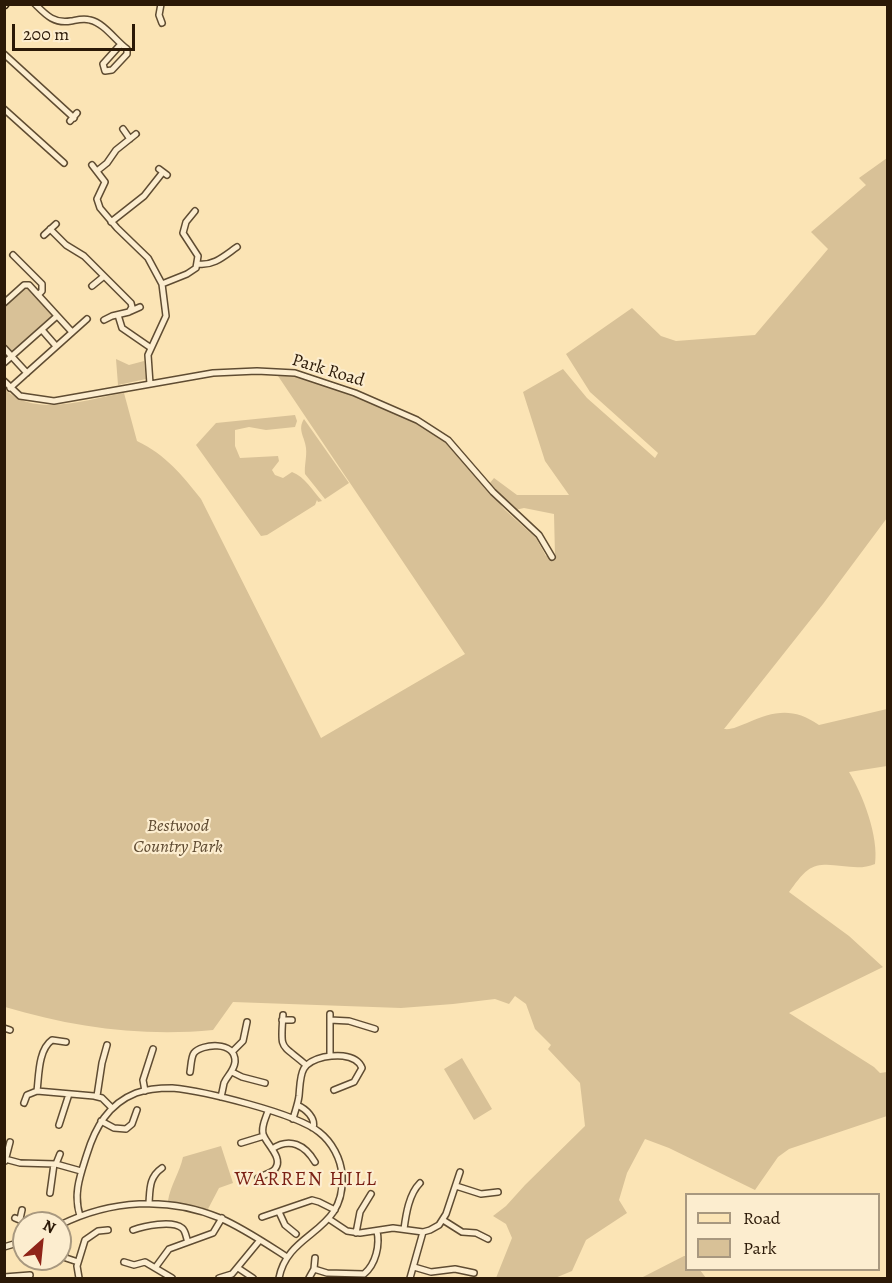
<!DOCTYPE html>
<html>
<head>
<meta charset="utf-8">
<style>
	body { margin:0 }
	#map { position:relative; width:892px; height:1283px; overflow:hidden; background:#fbe4b5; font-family:Alegreya,serif }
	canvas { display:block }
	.frame { position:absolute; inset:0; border:6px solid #2b1907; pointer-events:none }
	.legend { position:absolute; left:685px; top:1193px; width:195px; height:78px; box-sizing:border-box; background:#fcedcf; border:2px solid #a8987f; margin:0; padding:8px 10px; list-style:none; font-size:18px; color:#2b1907 }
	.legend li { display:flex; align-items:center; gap:12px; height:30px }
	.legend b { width:30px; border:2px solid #a8987f }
	.north { position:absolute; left:12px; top:1211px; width:60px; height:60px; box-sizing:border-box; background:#fcedcf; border:2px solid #a8987f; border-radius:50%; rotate:27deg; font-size:16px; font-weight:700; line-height:24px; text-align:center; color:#2b1907 }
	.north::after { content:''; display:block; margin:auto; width:21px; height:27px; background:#8f2418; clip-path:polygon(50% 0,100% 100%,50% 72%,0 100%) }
	.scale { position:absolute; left:12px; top:24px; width:123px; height:27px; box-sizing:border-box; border:3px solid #2b1907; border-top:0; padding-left:8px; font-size:18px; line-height:21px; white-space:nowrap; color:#2b1907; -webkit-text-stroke:4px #fcedcf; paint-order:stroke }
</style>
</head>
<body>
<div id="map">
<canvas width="892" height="1283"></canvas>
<div class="frame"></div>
<ul class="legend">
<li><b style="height:8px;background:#fbe4b5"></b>Road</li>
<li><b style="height:16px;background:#d8c197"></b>Park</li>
</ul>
<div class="north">N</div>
<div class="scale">200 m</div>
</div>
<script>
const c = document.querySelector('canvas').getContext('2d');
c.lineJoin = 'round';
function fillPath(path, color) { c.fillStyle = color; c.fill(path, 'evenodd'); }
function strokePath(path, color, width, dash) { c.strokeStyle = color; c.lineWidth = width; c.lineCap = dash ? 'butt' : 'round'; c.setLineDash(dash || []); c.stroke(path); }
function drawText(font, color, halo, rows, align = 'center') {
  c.font = font + ' Alegreya,serif'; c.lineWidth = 4.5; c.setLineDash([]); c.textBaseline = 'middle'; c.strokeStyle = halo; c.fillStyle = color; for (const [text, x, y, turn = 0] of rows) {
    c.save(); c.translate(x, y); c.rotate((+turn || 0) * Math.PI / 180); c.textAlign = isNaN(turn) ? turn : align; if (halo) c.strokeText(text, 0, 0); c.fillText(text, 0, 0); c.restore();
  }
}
const green = new Path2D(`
	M887,158V518L823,604L724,729C732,730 739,726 747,723C774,711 793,707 819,725L887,709V766L849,772C863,795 879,837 875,864C853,874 826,857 808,870C801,875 795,884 789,892L849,936L883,967L789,1013L874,1067L880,1073L887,1072V1116L789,1149L778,1157L755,1190L669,1148L645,1139L627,1173L619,1200L627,1213L586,1240L572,1271L555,1278H496L512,1238L506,1224L493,1216L506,1206L525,1185L585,1126L580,1083L548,1049L551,1045L535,1029L526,1004L515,996L509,1004L495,999L453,1004L401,1008L233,1002L213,1030C142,1037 72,1027 5,1007L4,388C33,419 88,399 124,393L137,441C166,455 182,475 201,499L321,738L465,654L276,373L309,379L342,390L417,422L445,441L505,510L536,538L546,556H555L554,514L524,508L515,510L489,484L494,478L517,495H569L545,461L523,392L563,369L587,398L655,458L658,453L590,392L566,354L632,308L661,336L676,341L755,335L828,249L811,232L866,185L859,178Z
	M26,288H28L53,315L52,318L13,353H11L5,346L4,306Z
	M116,359L129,365L144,361L146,379L118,385Z
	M295,415L297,421L295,427L266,430L249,427L235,430V446L240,458L278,456L279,461L272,470L275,475L283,478L292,472C305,477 312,490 322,501L318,502L317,500L315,505L267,535L261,536L196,445L216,423Z
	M304,419L349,483L325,499L305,474C304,466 307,457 306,448C305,437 297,430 304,419Z
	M462,1058L492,1109L474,1120L444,1069Z
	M221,1146L233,1183L219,1188L208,1209L168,1201C170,1186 180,1172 183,1157Z
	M684,1256H686V1270H700L706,1278H641Z`);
const minor = new Path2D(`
	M35,4C46,15 54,24 71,21C77,20 83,18 90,20C104,23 115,40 127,49V54L112,70L105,71L103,64L121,44
	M161,4L159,15L162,23
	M4,54L74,118
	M4,109L64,163
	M70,121L77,113
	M123,129L130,139
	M92,165L105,182L97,199L100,208L117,228L148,258L162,284L166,316L148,355L150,384
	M159,169L167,175
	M97,171L107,163L116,150L136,134
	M111,222L144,196L163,172
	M50,229L66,245L84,256L131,303L132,307L129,312L112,316L104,320
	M44,235L56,224
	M13,255L42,284V291L38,295
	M198,264C214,266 224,256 237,247
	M162,284L187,274L196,268L198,256L183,233L186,222L195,211
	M92,286L103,277
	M4,303L24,285H29L72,332
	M131,311L140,307
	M118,315L122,328L151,348
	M42,330L56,346
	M4,348L27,373
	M4,363L57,316
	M4,381L20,396L54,401L213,373L257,371L295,373L355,393L417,420L448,440L493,492L539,535L552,557
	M10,388L87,319
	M330,1014V1056
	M283,1015C280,1052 281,1043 306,1065
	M282,1020H292
	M330,1020L349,1021L375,1029
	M4,1028L10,1030
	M232,1052L243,1041L247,1022
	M190,1072C191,1067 191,1057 194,1053C201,1044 236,1040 235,1062C234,1071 227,1076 224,1083C223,1088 222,1093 221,1097
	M232,1072L242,1077L265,1083
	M37,1091C39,1076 38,1050 52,1040L66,1042
	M145,1091L143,1080L153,1049
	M97,1096L102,1063L107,1045
	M24,1103L27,1095L37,1091L94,1096L102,1098L112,1108
	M297,1105C306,1109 316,1118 313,1128
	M293,1119C295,1111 298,1104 299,1096C301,1074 299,1063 324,1057C330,1056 336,1055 343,1056C351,1057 359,1060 362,1068L354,1082L334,1090
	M101,1121L114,1128L126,1129L132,1124L137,1110
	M59,1125L69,1094
	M241,1143L264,1136
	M272,1149C290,1137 305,1145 315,1162
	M5,1159L20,1163L56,1164L81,1171
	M5,1161L10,1142
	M56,1164L60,1154
	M258,1178C263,1175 272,1173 275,1169C284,1158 266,1144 263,1134C261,1126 266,1118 268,1111
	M456,1186L481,1194L498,1192
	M50,1193L54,1164
	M149,1203C150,1189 149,1177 162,1168
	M279,1212L285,1225L296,1234
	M80,1216C73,1194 80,1176 87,1154C95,1128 108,1104 136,1093C147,1089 160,1088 172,1088C204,1091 295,1113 319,1132C332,1142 341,1159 342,1175C346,1234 288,1230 279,1278
	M262,1217L312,1200L319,1202L335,1210
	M15,1218L27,1223
	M20,1219L22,1210
	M329,1219L347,1231L360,1233L393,1228L423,1232L430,1230L439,1225L446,1214L460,1172
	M443,1220L462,1232L476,1233L488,1239
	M60,1225C110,1200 168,1196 220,1218C243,1228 265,1243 287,1257
	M404,1229C406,1214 409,1194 420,1183
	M133,1230C144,1226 172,1220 182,1228C186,1231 186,1238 188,1242
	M356,1233L360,1212L371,1194
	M60,1244L66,1258L78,1262
	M4,1247L24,1241
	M124,1262L134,1265L145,1262L172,1278
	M414,1267L431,1272L455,1269L474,1273
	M155,1268L169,1249L213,1233L222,1218
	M238,1268L253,1278
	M314,1269L327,1273L364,1274C376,1264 380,1245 377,1231
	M4,1277L30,1275
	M79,1278L77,1266L85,1240L98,1231L108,1230
	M219,1278L232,1274L260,1240
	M309,1278L314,1269L315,1258
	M410,1278L423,1232`);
const major = new Path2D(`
	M4,5L5,4`);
const streetNames = [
	["Park Road",328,371,17]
];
const parkNames = [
	["Bestwood",178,827],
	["Country Park",178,848]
];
const neighbourhoodNames = [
	["WARREN HILL",306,1180]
];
fillPath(green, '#d8c197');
strokePath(minor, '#5f4c32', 8);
strokePath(major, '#2b1907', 10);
strokePath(minor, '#fcedcf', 5);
strokePath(major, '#fbe4b5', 7);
drawText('18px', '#2b1907', '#fcedcf', streetNames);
drawText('italic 18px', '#5f4b32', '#fcedcf', parkNames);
c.letterSpacing = '1.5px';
drawText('20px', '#7a1f14', '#fcedcf', neighbourhoodNames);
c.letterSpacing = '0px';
</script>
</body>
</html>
